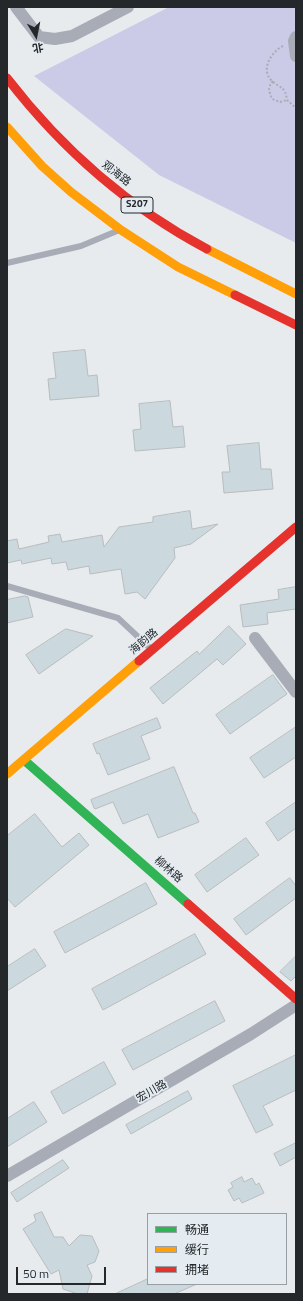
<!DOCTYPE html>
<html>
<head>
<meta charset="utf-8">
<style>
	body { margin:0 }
	#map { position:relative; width:303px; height:1301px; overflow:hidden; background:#e8ebee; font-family:"Titillium Web","Noto Sans SC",sans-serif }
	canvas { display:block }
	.frame { position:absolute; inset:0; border:8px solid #25282a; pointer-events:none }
	.legend { position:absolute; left:147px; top:1213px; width:140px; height:72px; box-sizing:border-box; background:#e4ecf2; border:1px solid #989ea2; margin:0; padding:5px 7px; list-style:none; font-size:12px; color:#25282a }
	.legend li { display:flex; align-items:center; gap:8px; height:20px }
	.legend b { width:20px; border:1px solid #989ea2 }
	.north { position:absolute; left:16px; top:16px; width:40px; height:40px; -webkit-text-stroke:3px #e4ecf2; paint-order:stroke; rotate:170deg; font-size:11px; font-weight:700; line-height:16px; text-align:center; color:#25282a }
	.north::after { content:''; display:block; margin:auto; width:14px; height:18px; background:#25282a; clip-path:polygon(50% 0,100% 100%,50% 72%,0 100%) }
	.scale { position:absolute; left:16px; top:1267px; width:90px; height:18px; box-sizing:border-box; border:2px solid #25282a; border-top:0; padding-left:5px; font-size:12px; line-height:14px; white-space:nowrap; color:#25282a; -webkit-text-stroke:3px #e4ecf2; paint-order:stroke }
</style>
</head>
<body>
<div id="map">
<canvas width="303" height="1301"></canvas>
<div class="frame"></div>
<ul class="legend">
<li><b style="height:5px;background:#30b455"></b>畅通</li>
<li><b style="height:5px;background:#ff9f0a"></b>缓行</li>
<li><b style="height:5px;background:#e5322d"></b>拥堵</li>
</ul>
<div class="north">北</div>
<div class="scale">50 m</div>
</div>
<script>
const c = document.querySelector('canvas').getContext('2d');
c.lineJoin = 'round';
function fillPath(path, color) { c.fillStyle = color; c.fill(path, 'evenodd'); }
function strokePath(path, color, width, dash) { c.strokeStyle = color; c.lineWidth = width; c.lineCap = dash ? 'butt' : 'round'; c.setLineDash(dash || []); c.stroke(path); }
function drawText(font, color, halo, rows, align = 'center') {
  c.font = font + ' "Titillium Web","Noto Sans SC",sans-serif'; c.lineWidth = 3.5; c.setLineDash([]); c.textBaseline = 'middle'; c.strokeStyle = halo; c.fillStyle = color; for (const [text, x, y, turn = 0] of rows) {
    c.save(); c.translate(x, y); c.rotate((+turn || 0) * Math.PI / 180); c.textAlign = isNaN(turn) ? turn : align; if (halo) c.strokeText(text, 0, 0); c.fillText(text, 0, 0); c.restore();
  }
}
const green = new Path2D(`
	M169,7H296V243L159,175L34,76Z`);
const building = new Path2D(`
	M85,350L88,376L97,375L99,396L50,400L48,379L56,378L53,353Z
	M170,401L173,427L183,426L185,447L135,451L133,430L141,429L139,404Z
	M259,443L261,469H271L273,489L224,493L222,472H230L227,446Z
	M190,511L192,529L218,524L191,544L174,548L175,558L145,599L137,592L125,594L121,569L90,574L89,566L68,570L66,562L52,564L51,558L22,564L21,560L7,563V541L17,539L19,549L49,542L48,536L60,534L62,542L102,535L104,547L119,527L153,522V517Z
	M296,587V609L267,613L268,624L243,627L240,605L279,599L278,590Z
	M25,596L28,597L33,617L7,623V600Z
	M229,626L246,644L223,665L217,659L163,704L150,688L197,651L199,654Z
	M66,629L93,636L39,674L26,655Z
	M273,675L287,694L230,734L216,715Z
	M157,718L161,728L141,736L150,759L108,775L99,753L97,754L93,744Z
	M296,727V757L264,778L250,758Z
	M174,767L193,813H195L199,822L158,838L148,814L123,824L113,802L95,809L94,808L91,800Z
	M296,802V828L278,841L266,823Z
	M35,814L62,847L79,833L89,845L15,907L7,898V836Z
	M246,838L259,855L207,892L195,875Z
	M290,878L296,886V898L246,935L234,919Z
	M146,883L157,904L65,953L54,932Z
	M195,934L206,954L103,1010L92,989Z
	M35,949L46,966L7,991V967Z
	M296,956V976L291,981L280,972Z
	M215,1001L225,1021L133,1070L122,1050Z
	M296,1055V1090L263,1106L273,1125L256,1133L233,1086Z
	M104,1062L116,1084L63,1114L51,1092Z
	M188,1091L192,1099L131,1134L126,1125Z
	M34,1102L47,1122L7,1147V1119Z
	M296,1143V1157L280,1166L274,1154Z
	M63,1160L69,1168L17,1202L11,1193Z
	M242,1177L244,1182L252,1178L256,1185L259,1183L264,1193L242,1203L239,1198L234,1201L228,1190L233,1187L231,1183Z
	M42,1212L54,1237H63L69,1246L80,1235L92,1236L99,1251L95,1262L87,1265L92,1276L87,1294H78L63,1289L59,1270L51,1274L23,1229L36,1221L34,1215Z
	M148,1279V1284H197L174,1294H115Z`);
const path = new Path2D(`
	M283,46C271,52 260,70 272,81C281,89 285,86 287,100L296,108
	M273,81C267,88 269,91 272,99L280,102L287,100`);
const lane = new Path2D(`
	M7,263L81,246L117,231
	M7,586L118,618L151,649`);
const street = new Path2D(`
	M16,7L39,37L55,39L72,36L128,7
	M296,37L294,41L296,56
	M255,638L296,692
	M7,1176L251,1034L296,1005`);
const fast = new Path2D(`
	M24,760L188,904`);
const slow = new Path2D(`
	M7,127L42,166L71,192L121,230L178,267L235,295
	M207,249L296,294
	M7,774L139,661`);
const jam = new Path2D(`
	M7,78C61,148 128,207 207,249
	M235,295L296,325
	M139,661L296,527
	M188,904L296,999`);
const shields = [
	[137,205,32]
];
const shieldNames = [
	["S207",137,205]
];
const streetNames = [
	["观海路",116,174,38],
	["海韵路",144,642,-40],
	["柳林路",168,870,41],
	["宏川路",152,1092,-30]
];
fillPath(green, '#cbcbe7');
fillPath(building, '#cbd8dd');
strokePath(building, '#b9bcbe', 1);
strokePath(path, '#a8adb4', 2, [2, 2]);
strokePath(lane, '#a7acb7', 6);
strokePath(street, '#a7acb7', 12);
strokePath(fast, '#30b455', 9);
strokePath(slow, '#ff9f0a', 9);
strokePath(jam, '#e5322d', 9);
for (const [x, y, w] of shields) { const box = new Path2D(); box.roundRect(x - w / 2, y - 8, w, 16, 3); c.fillStyle = '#e4ecf2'; c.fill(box); strokePath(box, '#25282a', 1); }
drawText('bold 10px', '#25282a', null, shieldNames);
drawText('11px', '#25282a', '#e4ecf2', streetNames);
</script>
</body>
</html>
